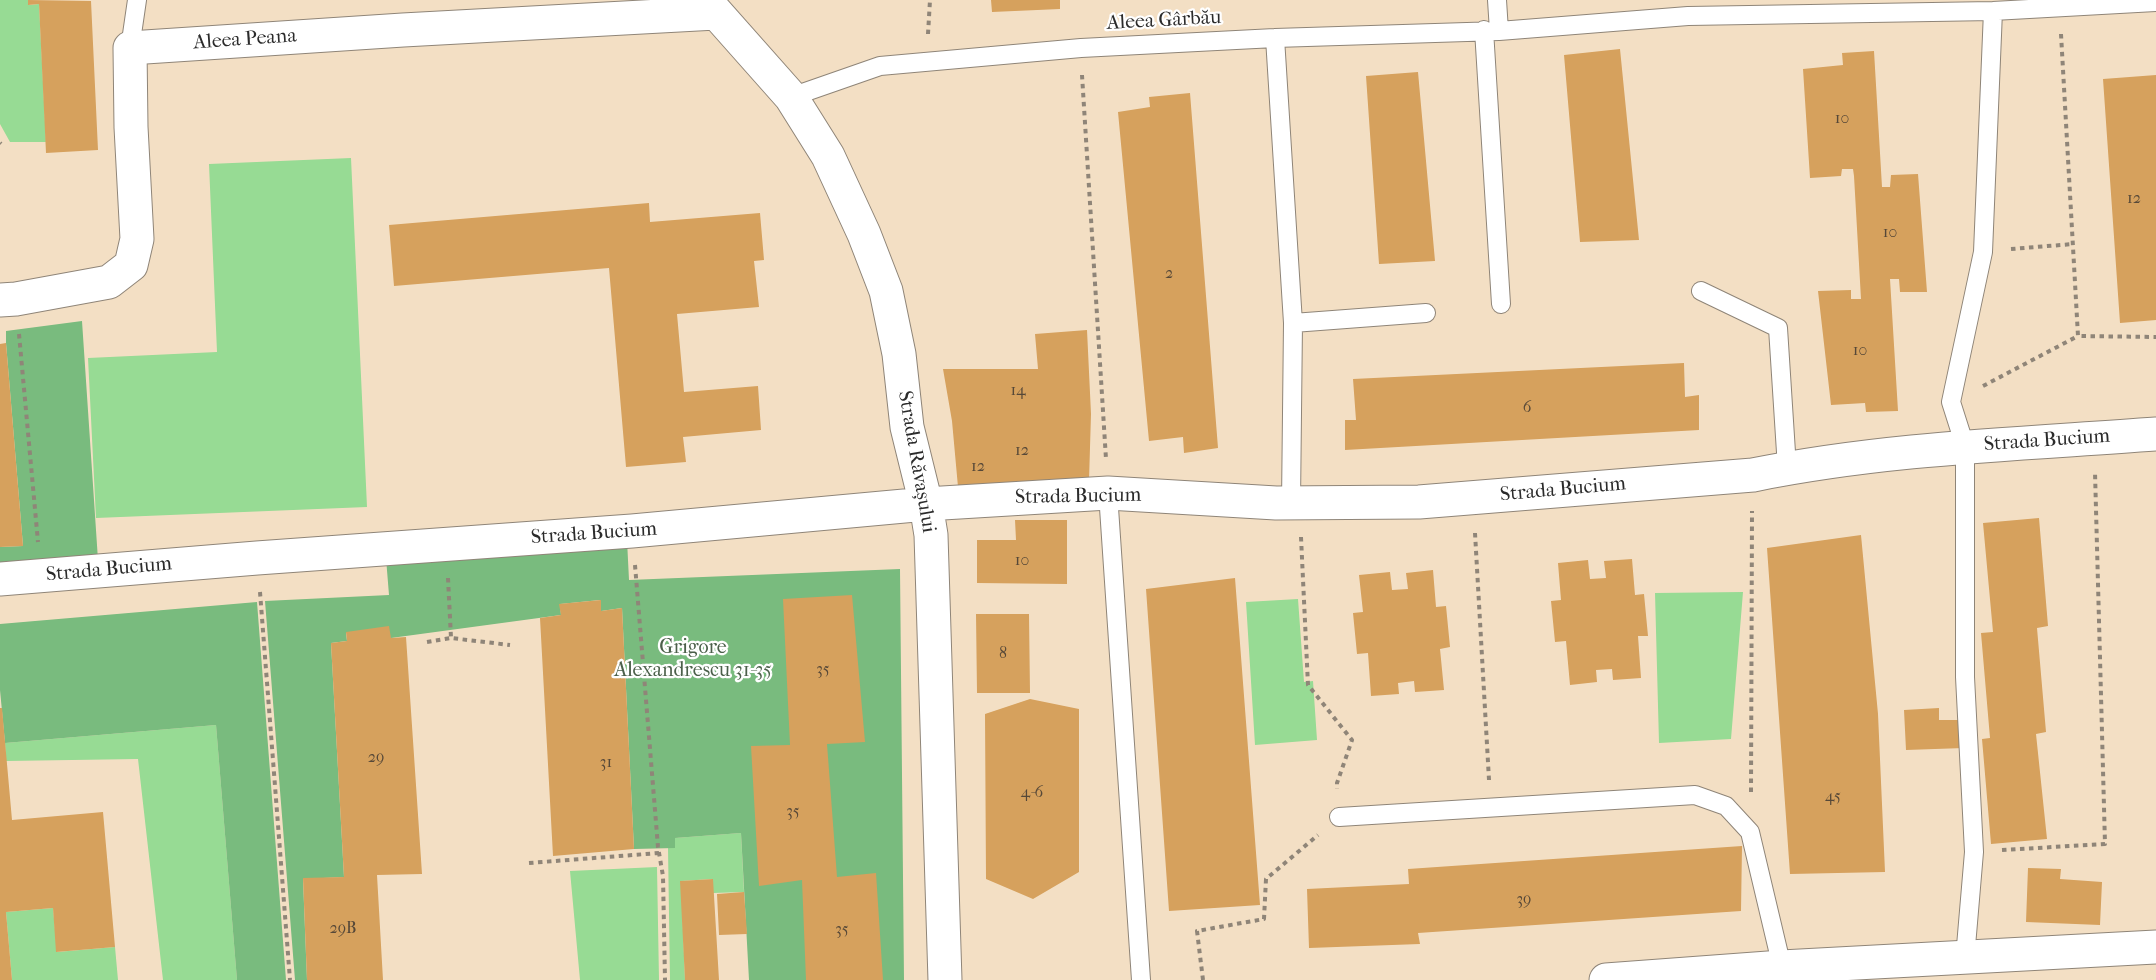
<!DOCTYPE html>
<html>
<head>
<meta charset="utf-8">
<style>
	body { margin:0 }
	canvas { display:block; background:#f3dfc4 }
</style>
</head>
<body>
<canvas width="2156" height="980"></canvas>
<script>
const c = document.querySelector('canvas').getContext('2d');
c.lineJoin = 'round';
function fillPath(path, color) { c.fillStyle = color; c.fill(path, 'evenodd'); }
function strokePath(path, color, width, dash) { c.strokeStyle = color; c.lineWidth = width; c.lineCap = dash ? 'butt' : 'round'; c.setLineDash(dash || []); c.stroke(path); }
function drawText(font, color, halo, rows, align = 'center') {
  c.font = font + ' "IM FELL French Canon",serif'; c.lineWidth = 4.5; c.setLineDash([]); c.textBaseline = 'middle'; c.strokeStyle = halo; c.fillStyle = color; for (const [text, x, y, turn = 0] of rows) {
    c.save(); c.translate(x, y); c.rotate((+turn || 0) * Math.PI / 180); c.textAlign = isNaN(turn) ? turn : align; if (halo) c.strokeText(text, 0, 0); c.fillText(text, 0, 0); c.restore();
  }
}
const green = new Path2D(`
	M0,0H28L29,5L39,4L46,142H10L0,124Z
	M351,158L367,507L96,518L88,358L217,352L209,164Z
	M1743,592L1731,739L1659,743L1655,593Z
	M1298,599L1304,682L1313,681L1317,740L1255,745L1246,602Z
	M216,725L237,980H163L138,759L6,761L5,743Z
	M741,833L744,892L713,893L712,879L681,881L685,980H670L668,848H675V838Z
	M657,867L659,980H580L570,871Z
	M53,908L57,952L115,947L118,980H12L6,912Z`);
const forest = new Path2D(`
	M82,321L98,560L0,568V547L23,546L6,343V331Z
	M627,540L629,580L900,569L904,980H749L741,833L675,838V848L634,849L622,608L601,611L600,600L560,604L561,615L391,638L346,633L347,641L331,643L344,877L303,879L307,980H295L265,601L389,595L386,558Z
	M257,602L286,980H237L216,725L5,743L0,690V624Z`);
const building = new Path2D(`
	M28,0L91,1L98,150L46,153L39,4L28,5Z
	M991,0H1060V9L992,12Z
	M1620,49L1639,240L1580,242L1564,55Z
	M1874,51L1882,187H1890L1891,175L1918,174L1927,292H1900L1899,279H1890L1898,411L1866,412L1865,403L1831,405L1818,291L1851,290V299H1861L1854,176L1853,169H1842L1841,176L1810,178L1803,69L1843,65L1842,53Z
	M1418,72L1435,261L1379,264L1366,76Z
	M2156,75V320L2120,323L2103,79Z
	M1190,93L1218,448L1184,453L1183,437L1149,441L1118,112L1150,107L1149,97Z
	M649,203L650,222L760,213L764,260L754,261L759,307L677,314L684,392L758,386L761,430L683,437L686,462L626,467L609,268L394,286L389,225Z
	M1087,330L1091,414L1089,481L958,487L952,421L943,369H1038L1035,334Z
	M6,343L23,546L0,547V344Z
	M1684,363L1685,397L1699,395V430L1345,450V420H1356L1353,379Z
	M2039,518L2048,626L2037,628L2046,732L2036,734L2047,839L1991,844L1982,739L1990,738L1981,633L1993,632L1983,523Z
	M1015,520H1067V584L977,583V540H1016Z
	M1861,535L1878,714L1885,872L1790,874L1767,548Z
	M1632,559L1635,595L1644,594L1648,636H1638L1641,678L1613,680L1612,669L1596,670L1597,682L1570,685L1566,641L1555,642L1551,601L1561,600L1558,563L1588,560L1590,579L1606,578L1604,561Z
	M1433,570L1436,607L1446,606L1450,647L1440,649L1444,690L1415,692L1414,681L1398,683L1399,694L1371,696L1368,653L1357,654L1353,613L1363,612L1359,575L1390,572L1392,590L1408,589L1406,573Z
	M1235,578L1260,905L1169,911L1146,589Z
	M852,595L865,742L827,744L837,877L876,873L883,980H806L802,880L759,886L751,746L790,745L783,599Z
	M601,600V611L622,608L634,849L553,856L540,618L561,615L559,604Z
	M976,614H1029L1030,693H977Z
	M389,626L391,638L406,637L422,874L377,875L383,980H307L303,878L344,877L331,643L347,641L346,632Z
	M1030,699L1079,709V872L1033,899L986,879L985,714Z
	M0,708H2L12,820L103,812L115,947L56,952L53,908L6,912L12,980H0Z
	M1939,708V720H1962L1964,748L1906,750L1904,710Z
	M1742,846L1741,911L1418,933L1420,944L1309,948L1307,889L1409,884L1408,869Z
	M2028,868L2061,869L2060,879L2102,882L2100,925L2026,922Z
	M713,879L719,980H685L680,881Z
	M744,892L747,934L719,935L717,894Z`);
const path = new Path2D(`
	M928,34L930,0
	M2061,34L2078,336L2156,337
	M1082,75L1106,459
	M0,143L1,144
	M2011,249L2073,244
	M19,334L38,542
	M1983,386L2078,336
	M1475,533L1489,780
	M1301,537L1308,685L1352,740L1337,783V789
	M635,565L658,847L663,876L665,980
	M448,578L451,638
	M260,592L290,980
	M427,642L451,638L510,645
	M1751,792L1752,511
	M2002,850L2105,844L2095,472
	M529,863L659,853
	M1203,980L1197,931L1264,919L1266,879L1318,835`);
const service = new Path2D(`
	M1497,0L1499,31
	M1484,30L1501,304
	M1275,38L1293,323L1291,503
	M130,48L137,0
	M791,97L880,66L1081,48L1275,38L1499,31L1688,16L1993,11L2156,2
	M1701,291L1778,328L1787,468
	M1293,323L1426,313
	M1108,493L1141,980
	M1339,817L1695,795L1726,806L1750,832L1782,967
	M1965,958L1974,852L1965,677V446L1951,402L1983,252L1993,11`);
const minor = new Path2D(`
	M705,0L791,97L828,156L864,234L886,291L899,354L907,427L926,504L931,535L945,980
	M0,300L16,299L109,282L131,265L137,239L131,127L130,48L403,30L716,13
	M0,579L257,558L632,531L926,504L1108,493L1276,503L1419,502L1753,475C1886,448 2021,444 2156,434
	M1606,980L1782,967L2156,947`);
const numberNames = [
	["10",1842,119],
	["12",2134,199],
	["10",1890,233],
	["2",1169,274],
	["10",1860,351],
	["14",1018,391],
	["6",1527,408],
	["12",1022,451],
	["12",978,467],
	["10",1022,561],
	["8",1003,654],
	["35",823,670],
	["29",376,758],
	["31",606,763],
	["4-6",1032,793],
	["45",1833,797],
	["35",793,812],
	["39",1524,900],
	["29B",343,929],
	["35",842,930]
];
const streetNames = [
	["Aleea Gârbău",1164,21,-3],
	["Aleea Peana",245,40,-4],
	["Strada Bucium",2047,441,-4],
	["Strada Răvașului",916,462,80],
	["Strada Bucium",1563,490,-5],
	["Strada Bucium",1078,497,-1],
	["Strada Bucium",594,534,-4],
	["Strada Bucium",109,570,-5]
];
const parkNames = [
	["Grigore",693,648],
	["Alexandrescu 31-35",693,671]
];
fillPath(green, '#97db94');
fillPath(forest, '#79bb7e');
fillPath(building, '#d6a15d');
strokePath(service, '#8f8578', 20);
strokePath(minor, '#8f8578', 35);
strokePath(path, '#8f8578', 4, [4.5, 4.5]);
strokePath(service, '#fff', 18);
strokePath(minor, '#fff', 33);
drawText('16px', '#564838', null, numberNames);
drawText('20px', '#2b2b2b', '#fff', streetNames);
drawText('20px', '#4b604a', '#fff', parkNames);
</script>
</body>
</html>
